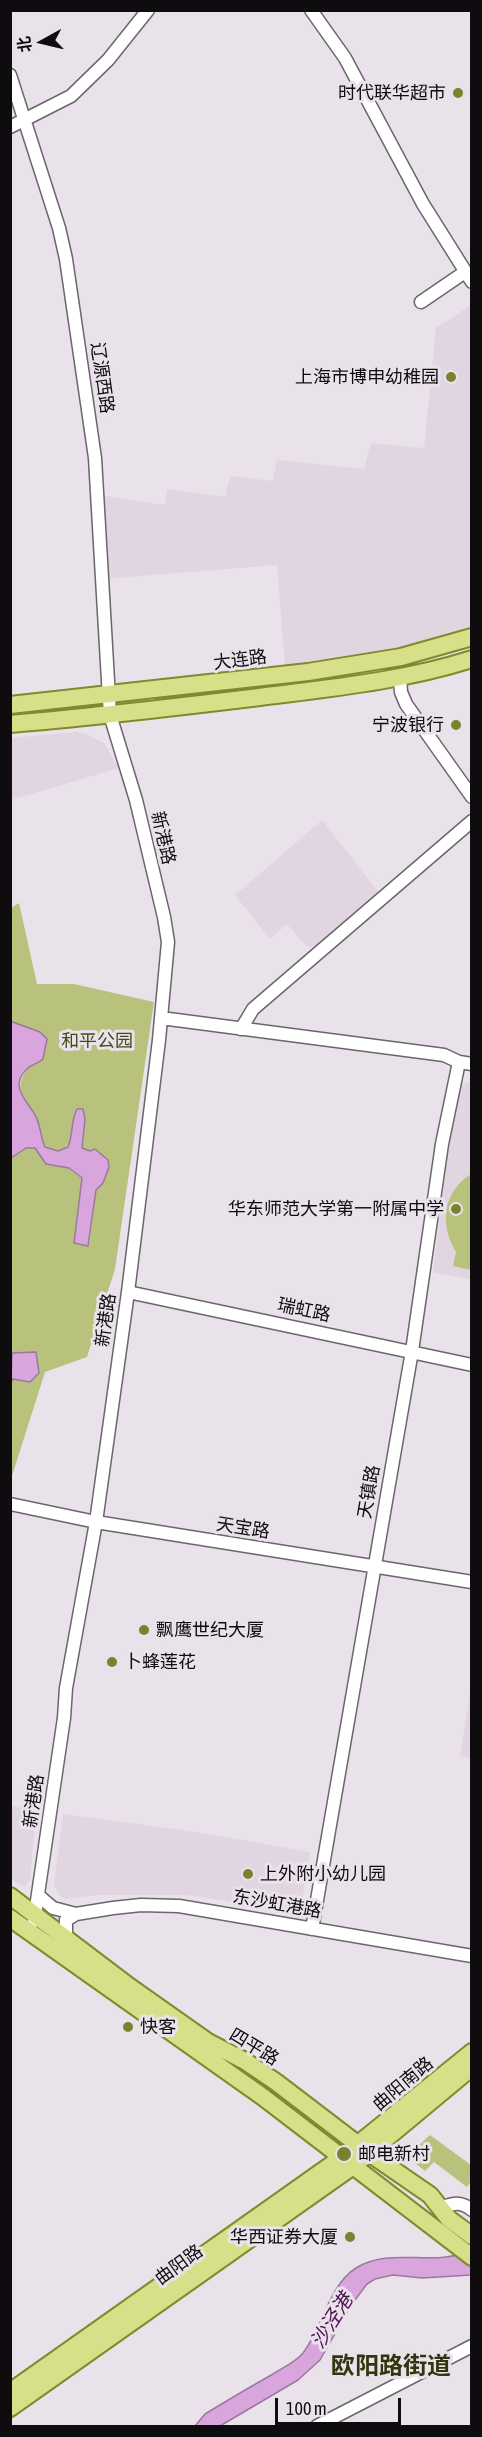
<!DOCTYPE html>
<html>
<head>
<meta charset="utf-8">
<style>
	body { margin:0 }
	#map { position:relative; width:482px; height:2437px; overflow:hidden; background:#e9e2ea; font-family:"Asap Condensed","Noto Sans SC",sans-serif }
	canvas { display:block }
	.frame { position:absolute; inset:0; border:12px solid #0e0c0f; pointer-events:none }
	.north { position:absolute; left:12px; top:12px; width:60px; height:60px; -webkit-text-stroke:4px #e9e2ea; paint-order:stroke; rotate:262deg; font-size:16px; font-weight:700; line-height:24px; text-align:center; color:#0e0c0f }
	.north::after { content:''; display:block; margin:auto; width:21px; height:27px; background:#0e0c0f; clip-path:polygon(50% 0,100% 100%,50% 72%,0 100%) }
	.scale { position:absolute; left:275px; top:2398px; width:126px; height:27px; box-sizing:border-box; border:3px solid #0e0c0f; border-top:0; padding-left:8px; font-size:18px; line-height:21px; white-space:nowrap; color:#0e0c0f; -webkit-text-stroke:4px #e9e2ea; paint-order:stroke }
</style>
</head>
<body>
<div id="map">
<canvas width="482" height="2437"></canvas>
<div class="frame"></div>
<div class="north">北</div>
<div class="scale">100 m</div>
</div>
<script>
const c = document.querySelector('canvas').getContext('2d');
c.lineJoin = 'round';
function fillPath(path, color) { c.fillStyle = color; c.fill(path, 'evenodd'); }
function strokePath(path, color, width, dash) { c.strokeStyle = color; c.lineWidth = width; c.lineCap = dash ? 'butt' : 'round'; c.setLineDash(dash || []); c.stroke(path); }
function drawText(font, color, halo, rows, align = 'center') {
  c.font = font + ' "Asap Condensed","Noto Sans SC",sans-serif'; c.lineWidth = 6; c.setLineDash([]); c.textBaseline = 'middle'; c.strokeStyle = halo; c.fillStyle = color; for (const [text, x, y, turn = 0] of rows) {
    c.save(); c.translate(x, y); c.rotate((+turn || 0) * Math.PI / 180); c.textAlign = isNaN(turn) ? turn : align; if (halo) c.strokeText(text, 0, 0); c.fillText(text, 0, 0); c.restore();
  }
}
const built = new Path2D(`
	M471,305V626L434,640L387,653L285,668L277,565L103,579L99,495L165,505L167,489L225,497L230,476L273,481L277,460L364,469L371,443L424,448L436,328Z
	M76,732L86,734L104,743L119,768L11,800V738Z
	M322,820L379,893L315,947L306,946L287,924L270,939L235,895Z
	M471,1082V1280L433,1272L455,1097L461,1085Z
	M471,1689V1758L460,1756Z
	M11,1806L36,1809L30,1880L24,1887L11,1879Z
	M63,1814L197,1832L310,1852L302,1902L299,1908L288,1910L185,1895H97L66,1899L59,1896L54,1884Z`);
const green = new Path2D(`
	M19,903L37,984H74L154,1002L115,1269L87,1357L45,1372L11,1479V1158L26,1148H35L46,1164L68,1168L82,1179L74,1243L89,1245L96,1189L107,1174L90,1151L82,1148L84,1131L75,1112C73,1132 75,1153 50,1150C39,1143 40,1127 36,1116C32,1107 23,1103 21,1093C19,1085 22,1073 29,1068C32,1065 37,1065 40,1061C46,1054 46,1047 47,1039L39,1032L11,1021V908Z
	M471,1174V1270L453,1266L456,1252C439,1224 443,1192 471,1174Z
	M430,2135L471,2165V2181L467,2187L434,2162L425,2171L416,2164L417,2147Z`);
const water = new Path2D(`
	M10,1021L40,1032L47,1039L43,1059C38,1064 32,1064 27,1069C8,1086 28,1102 35,1115C41,1125 40,1137 45,1147L58,1151L68,1147C73,1135 71,1120 77,1109H83L85,1119L82,1148L90,1151L95,1149L108,1160L109,1167L103,1183L96,1190L88,1246L74,1243L82,1178L69,1168L46,1164L35,1148H26L11,1158Z
	M36,1352L39,1373L30,1382L13,1379L11,1383L12,1353Z
	M471,2250V2275L422,2278L393,2275L375,2279L367,2284L352,2304L320,2360L298,2380L220,2426H195L205,2414C228,2400 250,2387 273,2374C282,2368 296,2362 303,2353C322,2328 329,2285 356,2268C391,2246 435,2268 471,2250Z`);
const minor = new Path2D(`
	M311,10L345,58L423,204L472,282
	M10,75L59,228L66,259L95,458L110,715L136,800L164,917L168,942L159,1040L128,1292L96,1522L66,1688L64,1718L34,1921
	M10,127L71,96L108,60L148,10
	M421,302L465,272
	M400,678L401,692L406,704L472,797
	M161,1018L444,1055L459,1062L472,1064
	M241,1029L253,1009L472,821
	M128,1292L472,1365
	M10,1504L96,1522L472,1582
	M39,1896L53,1908L76,1914
	M312,1929L412,1351L442,1144L459,1062
	M66,1938V1920L76,1914L113,1908L141,1905L179,1906L472,1956
	M440,2208C453,2203 461,2201 472,2210
	M317,2426L472,2346`);
const major = new Path2D(`
	M10,705L308,672L401,657L472,637
	M10,724C94,717 177,707 260,697C331,688 403,681 472,659
	M10,1896L130,1987L208,2042L245,2061L276,2082L369,2153L430,2195L449,2219L472,2236
	M10,1918L263,2097L472,2257
	M10,2392L341,2158L472,2052
	M10,2408L353,2166L472,2067`);
const markers = [
	[458,93,6,"#79822f"],
	[451,377,6,"#79822f"],
	[456,725,6,"#79822f"],
	[456,1209,6,"#79822f"],
	[144,1630,6,"#79822f"],
	[112,1662,6,"#79822f"],
	[248,1874,6,"#79822f"],
	[128,2027,6,"#79822f"],
	[344,2154,8,"#79822f"],
	[350,2237,6,"#79822f"]
];
const poiNames = [
	["时代联华超市",446,93],
	["上海市博申幼稚园",439,377],
	["宁波银行",444,725],
	["华东师范大学第一附属中学",444,1209],
	["飘鹰世纪大厦",156,1630,"left"],
	["卜蜂莲花",124,1662,"left"],
	["上外附小幼儿园",260,1874,"left"],
	["快客",140,2027,"left"],
	["邮电新村",358,2154,"left"],
	["华西证券大厦",338,2237]
];
const streetNames = [
	["辽源西路",102,378,82],
	["大连路",240,660,-7],
	["新港路",163,838,77],
	["瑞虹路",304,1310,12],
	["新港路",106,1320,-82],
	["天镇路",369,1492,-80],
	["天宝路",243,1528,9],
	["新港路",34,1801,-82],
	["东沙虹港路",277,1904,10],
	["四平路",254,2047,31],
	["曲阳南路",403,2084,-40],
	["曲阳路",179,2265,-36]
];
const parkNames = [
	["和平公园",97,1041]
];
const waterNames = [
	["沙泾港",332,2321,-58]
];
const districtNames = [
	["欧阳路街道",391,2366]
];
fillPath(built, '#e1d5e2');
fillPath(green, '#b9c27d');
fillPath(water, '#d8a6dd');
strokePath(water, '#9b789f', 1.5);
strokePath(minor, '#6b656c', 15);
strokePath(major, '#80892c', 20);
strokePath(minor, '#fff', 12);
strokePath(major, '#d7e089', 16);
for (const [x, y, r, color] of markers) { const dot = new Path2D(); dot.arc(x, y, r, 0, 2 * Math.PI); c.fillStyle = color; c.fill(dot); strokePath(dot, '#e9e2ea', 2); }
drawText('18px', '#0e0c0f', '#e9e2ea', poiNames, 'right');
drawText('18px', '#0e0c0f', '#e9e2ea', streetNames);
drawText('18px', '#454b16', '#e9e2ea', parkNames);
drawText('italic 20px', '#4d1154', '#e9e2ea', waterNames);
drawText('bold 24px', '#32360e', '#e9e2ea', districtNames);
</script>
</body>
</html>
